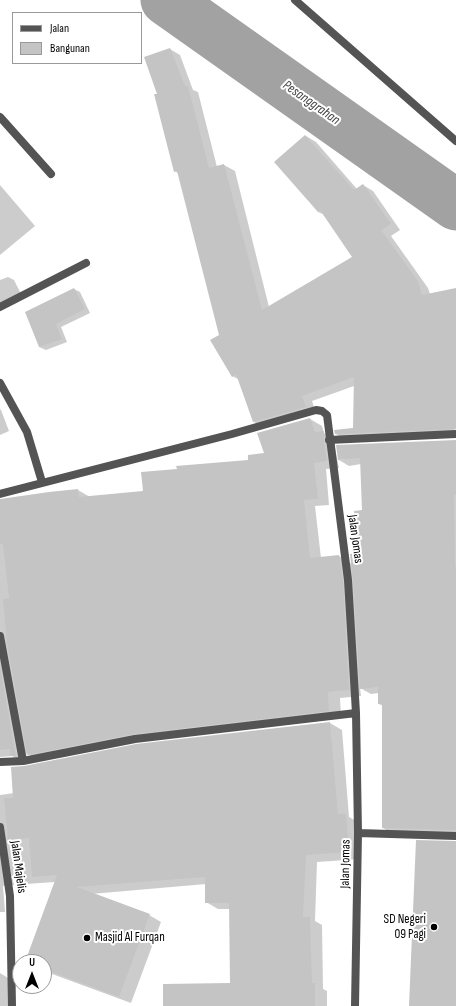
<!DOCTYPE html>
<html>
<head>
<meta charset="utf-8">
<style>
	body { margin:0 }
	#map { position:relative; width:456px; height:1006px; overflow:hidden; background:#fff; font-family:"Sofia Sans Condensed",sans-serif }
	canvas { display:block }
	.legend { position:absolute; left:12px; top:12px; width:130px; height:52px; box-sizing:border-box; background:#fff; border:1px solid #999; margin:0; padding:5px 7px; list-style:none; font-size:12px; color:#000 }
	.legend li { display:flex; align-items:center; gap:8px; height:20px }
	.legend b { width:20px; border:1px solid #999 }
	.north { position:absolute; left:12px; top:954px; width:40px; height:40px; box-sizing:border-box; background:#fff; border:1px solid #999; border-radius:50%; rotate:0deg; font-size:11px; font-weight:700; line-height:16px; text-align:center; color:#000 }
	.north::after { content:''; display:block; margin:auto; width:14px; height:18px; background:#000; clip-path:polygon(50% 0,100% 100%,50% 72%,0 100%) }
</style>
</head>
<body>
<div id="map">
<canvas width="456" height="1006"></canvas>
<ul class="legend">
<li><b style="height:5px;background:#545454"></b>Jalan</li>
<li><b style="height:11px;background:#c4c4c4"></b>Bangunan</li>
</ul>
<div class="north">U</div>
</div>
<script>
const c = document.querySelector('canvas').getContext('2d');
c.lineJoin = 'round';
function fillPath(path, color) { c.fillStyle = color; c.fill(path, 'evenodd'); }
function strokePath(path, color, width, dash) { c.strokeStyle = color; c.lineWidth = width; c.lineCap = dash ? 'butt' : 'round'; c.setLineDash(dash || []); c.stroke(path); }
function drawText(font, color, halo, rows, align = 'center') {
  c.font = font + ' "Sofia Sans Condensed",sans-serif'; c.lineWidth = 4; c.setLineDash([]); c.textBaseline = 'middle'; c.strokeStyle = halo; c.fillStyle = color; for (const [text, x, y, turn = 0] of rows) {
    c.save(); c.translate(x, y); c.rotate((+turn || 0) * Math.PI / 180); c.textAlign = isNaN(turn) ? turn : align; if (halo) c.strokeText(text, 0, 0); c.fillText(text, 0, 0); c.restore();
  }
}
const shadow = new Path2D(`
	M170,49L180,55L193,90L198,92L217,167L224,165L235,171L269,307L353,257L325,215L318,212L306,136L316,142L357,189L363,185L373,191L400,230L391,236L428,288L430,294L456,289V428L451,427L456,430V434L346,440L336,434L354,429V386L312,401L316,413L264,427L254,422L240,380L232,376L220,336L179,174L175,171L158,94Z
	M0,185L35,226L0,255Z
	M8,277L14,280L22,296L0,311V280Z
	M74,289L80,292L90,313L61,327L67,342L46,350L39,347Z
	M0,409L1,410L9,431L0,435Z
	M310,419L322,426L324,433L335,439V448L339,468L326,469L329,505L315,506L321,558L339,556L352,564L358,554L364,511L361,464L349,466L339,460L456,441V835L393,834L383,828V706L379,704V693L371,694L360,688L361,696L340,698L341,717L147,740L40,761L26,753L28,762H23L12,756L0,757V500L78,490L90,497L144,492L249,460L266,454Z
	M330,723L342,730L349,817L358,822L361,859L317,862L315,921L322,925L323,989L327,991V1006H164L231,984L230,909H218L206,902V884L91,894L149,915L161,922L131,1003L44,971V962H26L55,882L26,884L12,876L14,885L3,886L5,912H0V795L14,793L24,767L136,745Z
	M0,973L8,978L9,1006H0Z`);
const river = new Path2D(`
	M166,0L456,205`);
const building = new Path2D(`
	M170,48L185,86H188L209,168L224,164L262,310L352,257L320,210L318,212L274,162L305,135L354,190L363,184L391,224L381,230L418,281L422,295L456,288V429L335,434L334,430L353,428L354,377L302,396L306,407L253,422L236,374L232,377L210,340L219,335L177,171L174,172L154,94H157L144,57Z
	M74,288L85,309L56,324L62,339L39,347L25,312Z
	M310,418L315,432L324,431V441L327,461L314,463L318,499L304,500L310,558L339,555L343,581L349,690L328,692L329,711L134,734L27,755L7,643L3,599L9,598L3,544H0V499L49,492L78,489L79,497L143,491L141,472L177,469L176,466L248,460V455L264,453L257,433Z
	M456,440V495H454L455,567H456V830L382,828V704H378V687L360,689L353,580L350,554L357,553L354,511L362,510L360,458L338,460L336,445Z
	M0,666L16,756H10V749L0,750Z
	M330,722L338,814H346L349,852L306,855L303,917H310L312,983H315V1006H163V984L230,983L229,903H205V877L77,887L150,914L119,997L44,969V962H25L57,875L32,877L29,838L8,840L4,798H13L11,767L24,766L136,744Z
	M416,840L456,841V1006H409Z`);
const street = new Path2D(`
	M295,0L456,141
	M0,117L51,174
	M0,307L86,263
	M0,383L27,432L42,482
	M329,440L456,434
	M0,494L232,434L316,410L322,411L327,415L348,580L356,713L358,833L355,1006
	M0,636L23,761
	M0,762L23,761L135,739L356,713
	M0,827L10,896L12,1006
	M358,833L456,836`);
const markers = [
	[434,927,4,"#000"],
	[87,938,4,"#000"]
];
const streetNames = [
	["Jalan Jomas",355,539,82],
	["Jalan Jomas",346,864,-89],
	["Jalan Majelis",18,867,82]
];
const poiNames = [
	["SD Negeri",426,920],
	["09 Pagi",426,935],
	["Masjid Al Furqan",95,938,"left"]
];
const waterNames = [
	["Pesanggrahan",311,103,35]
];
fillPath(shadow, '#0003');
strokePath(river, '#a2a2a2', 51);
fillPath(building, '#c4c4c4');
strokePath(street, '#545454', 8);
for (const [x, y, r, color] of markers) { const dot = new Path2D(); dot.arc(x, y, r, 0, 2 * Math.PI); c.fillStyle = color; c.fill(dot); strokePath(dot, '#fff', 1.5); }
drawText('13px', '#000', '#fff', streetNames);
drawText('13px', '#000', '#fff', poiNames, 'right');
drawText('italic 14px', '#434343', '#fff', waterNames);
</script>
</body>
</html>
